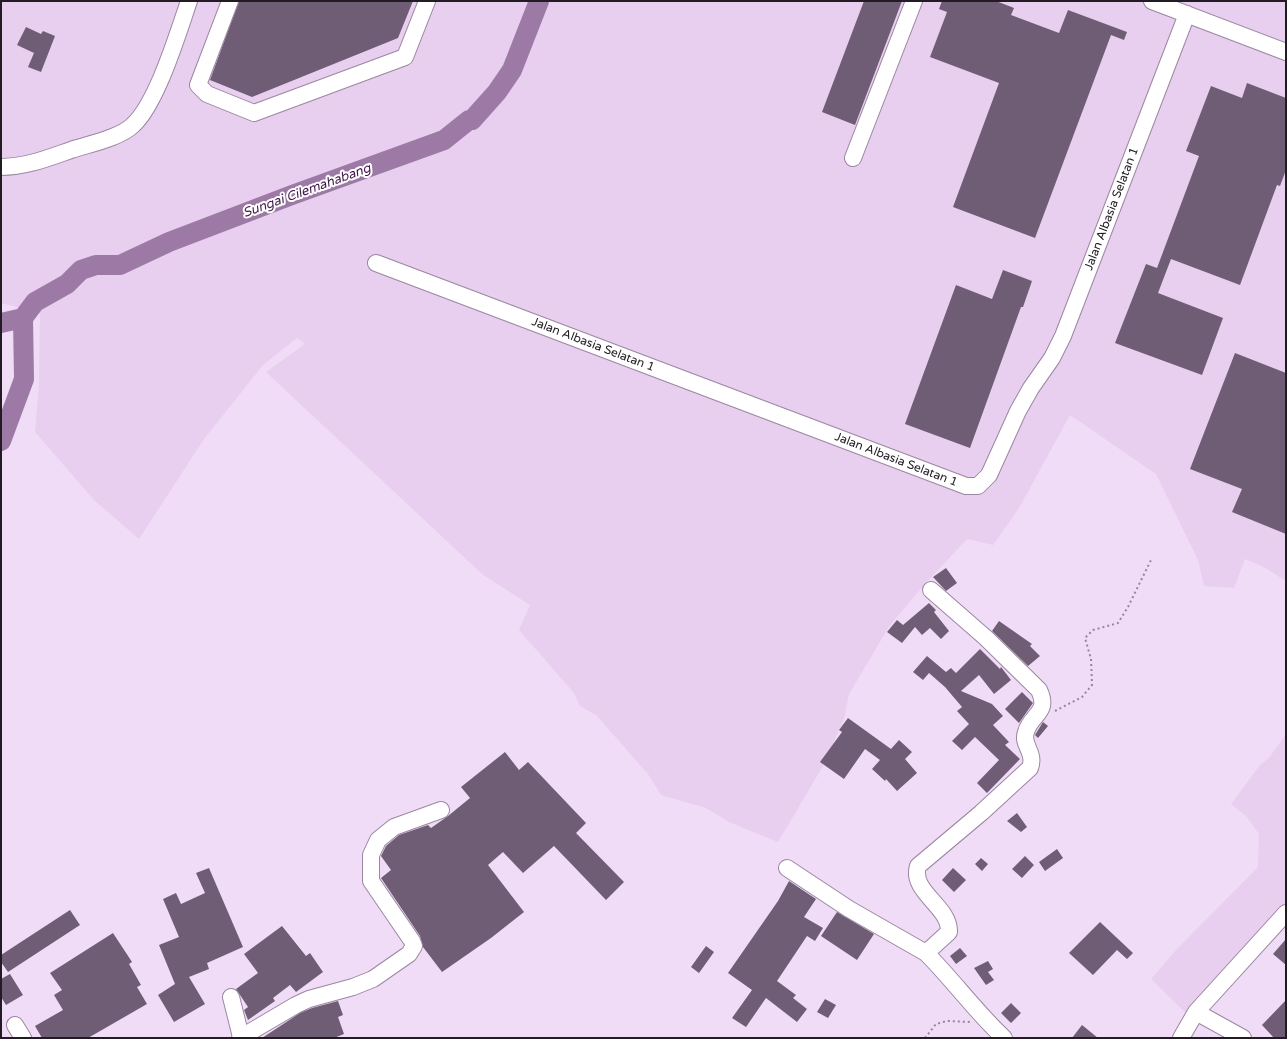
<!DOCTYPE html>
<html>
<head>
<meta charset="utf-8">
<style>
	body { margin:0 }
	#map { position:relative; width:1287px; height:1039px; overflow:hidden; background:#f1dcf7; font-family:"Varela Round",sans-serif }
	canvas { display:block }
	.frame { position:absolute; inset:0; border:2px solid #221b24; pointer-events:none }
</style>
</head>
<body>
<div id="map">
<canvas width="1287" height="1039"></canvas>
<div class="frame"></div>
</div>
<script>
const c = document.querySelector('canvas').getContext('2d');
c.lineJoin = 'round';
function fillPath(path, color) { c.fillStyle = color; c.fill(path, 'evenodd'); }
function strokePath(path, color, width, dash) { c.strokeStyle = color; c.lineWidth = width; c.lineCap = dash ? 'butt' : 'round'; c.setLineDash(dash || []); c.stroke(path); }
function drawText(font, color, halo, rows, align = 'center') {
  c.font = font + ' "Varela Round",sans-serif'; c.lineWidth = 4; c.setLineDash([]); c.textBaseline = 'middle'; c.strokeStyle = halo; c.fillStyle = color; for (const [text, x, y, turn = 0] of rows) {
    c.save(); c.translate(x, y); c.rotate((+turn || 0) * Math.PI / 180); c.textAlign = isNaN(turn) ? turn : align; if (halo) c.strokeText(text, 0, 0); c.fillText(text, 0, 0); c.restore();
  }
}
const built = new Path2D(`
	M1,1H1286V581L1262,566L1245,559L1234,588L1204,586L1198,560L1156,474L1070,415L1019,508L993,545L967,539L925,584L890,625L849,694L844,719L823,766L778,842L729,822L706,808L661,795L648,774L596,715L580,706L574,693L519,630L530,605L482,574L266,372L305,344L297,338L263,365L204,439L139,539L94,500L35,432L39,385L40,313L1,303Z
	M1286,734V906L1190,1017L1151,979L1177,949L1258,867L1259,834L1246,816L1231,804L1260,765L1269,758Z`);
const river = new Path2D(`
	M23,318L35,302L67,284L81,270L96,265H120L169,242L292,195L444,140L469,120H472L497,92L512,70L539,1
	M1,323L23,318
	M1,441L24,379L23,318`);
const building = new Path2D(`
	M239,1H413L398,38L252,97L210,80Z
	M864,1H902L855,125L822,112Z
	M942,1H996L1014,8L1011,15L1059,33L1068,10L1127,32L1124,40L1111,35L1035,238L953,207L999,83L930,57L947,12L939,9Z
	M26,27L41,34L43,31L55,36L41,72L28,67L34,53L17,45Z
	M1247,83L1286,98V170L1280,186L1277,185L1240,285L1171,259L1158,293L1223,318L1202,375L1115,343L1146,264L1157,268L1199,156L1186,151L1211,86L1242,98Z
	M1003,270L1032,281L1023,307H1021L970,448L905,424L956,285L992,299Z
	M1235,353L1286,373V534L1232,512L1242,489L1190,469Z
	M946,568L957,583L946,591L933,577Z
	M929,603L936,610L934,612L949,631L941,639L930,628L922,635L915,627L902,643L887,632L897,620L903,625Z
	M999,621L1032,644L1030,646L1040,656L1028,666L992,631Z
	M980,649L1000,669L1001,667L1011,680L994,694L979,675L961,691L992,704L1003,716L993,725L1009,742L1005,745L1020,759L987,793L977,783L999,760L975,737L962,750L952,741L969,724L957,711L962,707L945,687L929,673L923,680L913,672L927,656L946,672L951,668L956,673Z
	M1022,692L1033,703L1019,723L1005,709Z
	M848,718L891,749L899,740L912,752L905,759L917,773L897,791L886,779L885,781L872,769L880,760L865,749L844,779L820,762L842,732L839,730Z
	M1043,722L1048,726L1038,738L1035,735Z
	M505,752L519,770L528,762L586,823L576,833L624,882L606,900L554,846L523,873L503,852L488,865L524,912L491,938L442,972L423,947L420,936L381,878L391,870L381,856L386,846L399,835L428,825L431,828L448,816L470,798L461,787Z
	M1017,813L1027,827L1021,832L1007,821Z
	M1057,849L1063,858L1045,871L1039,862Z
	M1025,856L1034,865L1022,878L1012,869Z
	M981,858L988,864L982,871L975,864Z
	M209,868L243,947L207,963L209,969L189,977L205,1004L174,1022L158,995L175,984L159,945L179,937L163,899L176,893L181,904L205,893L196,873Z
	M953,868L966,880L954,892L942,880Z
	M789,881L816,899L804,917L823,928L815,941L807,936L777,981L796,995L793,998L807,1009L797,1022L766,998L746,1027L732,1018L752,990L728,973L778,901Z
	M70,910L80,925L8,972L1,962V955Z
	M837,912L874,934L857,960L821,936Z
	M1100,922L1133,953L1127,959L1117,950L1093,975L1069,953Z
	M282,926L306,956L310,953L323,972L296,992L290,985L273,998L275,1001L248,1020L244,1010L248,1007L236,989L258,973L244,954Z
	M113,933L132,962L129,964L141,985L137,987L147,1004L88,1038H42L35,1026L63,1010L54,995L62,990L50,973Z
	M1286,939V965L1273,954Z
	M706,946L714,952L699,973L691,967Z
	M960,948L967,956L956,964L950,956Z
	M988,961L993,969L988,972L994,980L986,985L974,968Z
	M10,974L23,995L6,1005L1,997V979Z
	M825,999L836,1005L828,1018L817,1012Z
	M1286,1000V1038H1274L1262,1025Z
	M338,1001L343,1015L338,1017L344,1034L334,1038H262L300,1013L312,1008Z
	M1011,1003L1021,1013L1011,1023L1001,1013Z
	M1082,1025L1098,1038H1072Z`);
const path = new Path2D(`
	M1055,711L1082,697L1092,685L1091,659L1085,638L1093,630L1118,623L1128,607L1152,558
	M925,1038L936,1024L947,1021L971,1022`);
const minor = new Path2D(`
	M230,1L198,85L207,94L254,113L405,57L427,1
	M1152,1L1286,52
	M853,158L914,1
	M1,167C26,167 48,158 71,150C89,144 120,138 133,125C157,103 178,33 189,1
	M376,263L966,486H978L989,475L1018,411L1031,388L1052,358L1063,336L1187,14
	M931,590L986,638L1039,690C1050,713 1031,714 1026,732C1021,745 1036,752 1030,768L981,813L918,866C910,892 950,906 949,932L926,953C953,980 976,1012 1004,1038
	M787,868L849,909L926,953
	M231,997L241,1037
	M1196,1012L1243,1038
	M15,1025L23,1038
	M240,1038L296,1005L309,999L353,987L373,979L409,954L414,946L412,941L371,881V855L378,840L394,827L441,810
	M1181,1038L1196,1012L1286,913`);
const streetNames = [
	["Jalan Albasia Selatan 1",1112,209,-69],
	["Jalan Albasia Selatan 1",593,345,21],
	["Jalan Albasia Selatan 1",896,460,21]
];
const waterNames = [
	["Sungai Cilemahabang",307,191,-20]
];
fillPath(built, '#e8ceef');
strokePath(river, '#9c7aa5', 20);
fillPath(building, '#6f5d75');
strokePath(minor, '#9a87a0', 18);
strokePath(path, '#958699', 2, [2, 3]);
strokePath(minor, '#fff', 16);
drawText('12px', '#221b24', '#fff', streetNames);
drawText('italic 13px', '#41154c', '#fff', waterNames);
</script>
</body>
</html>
